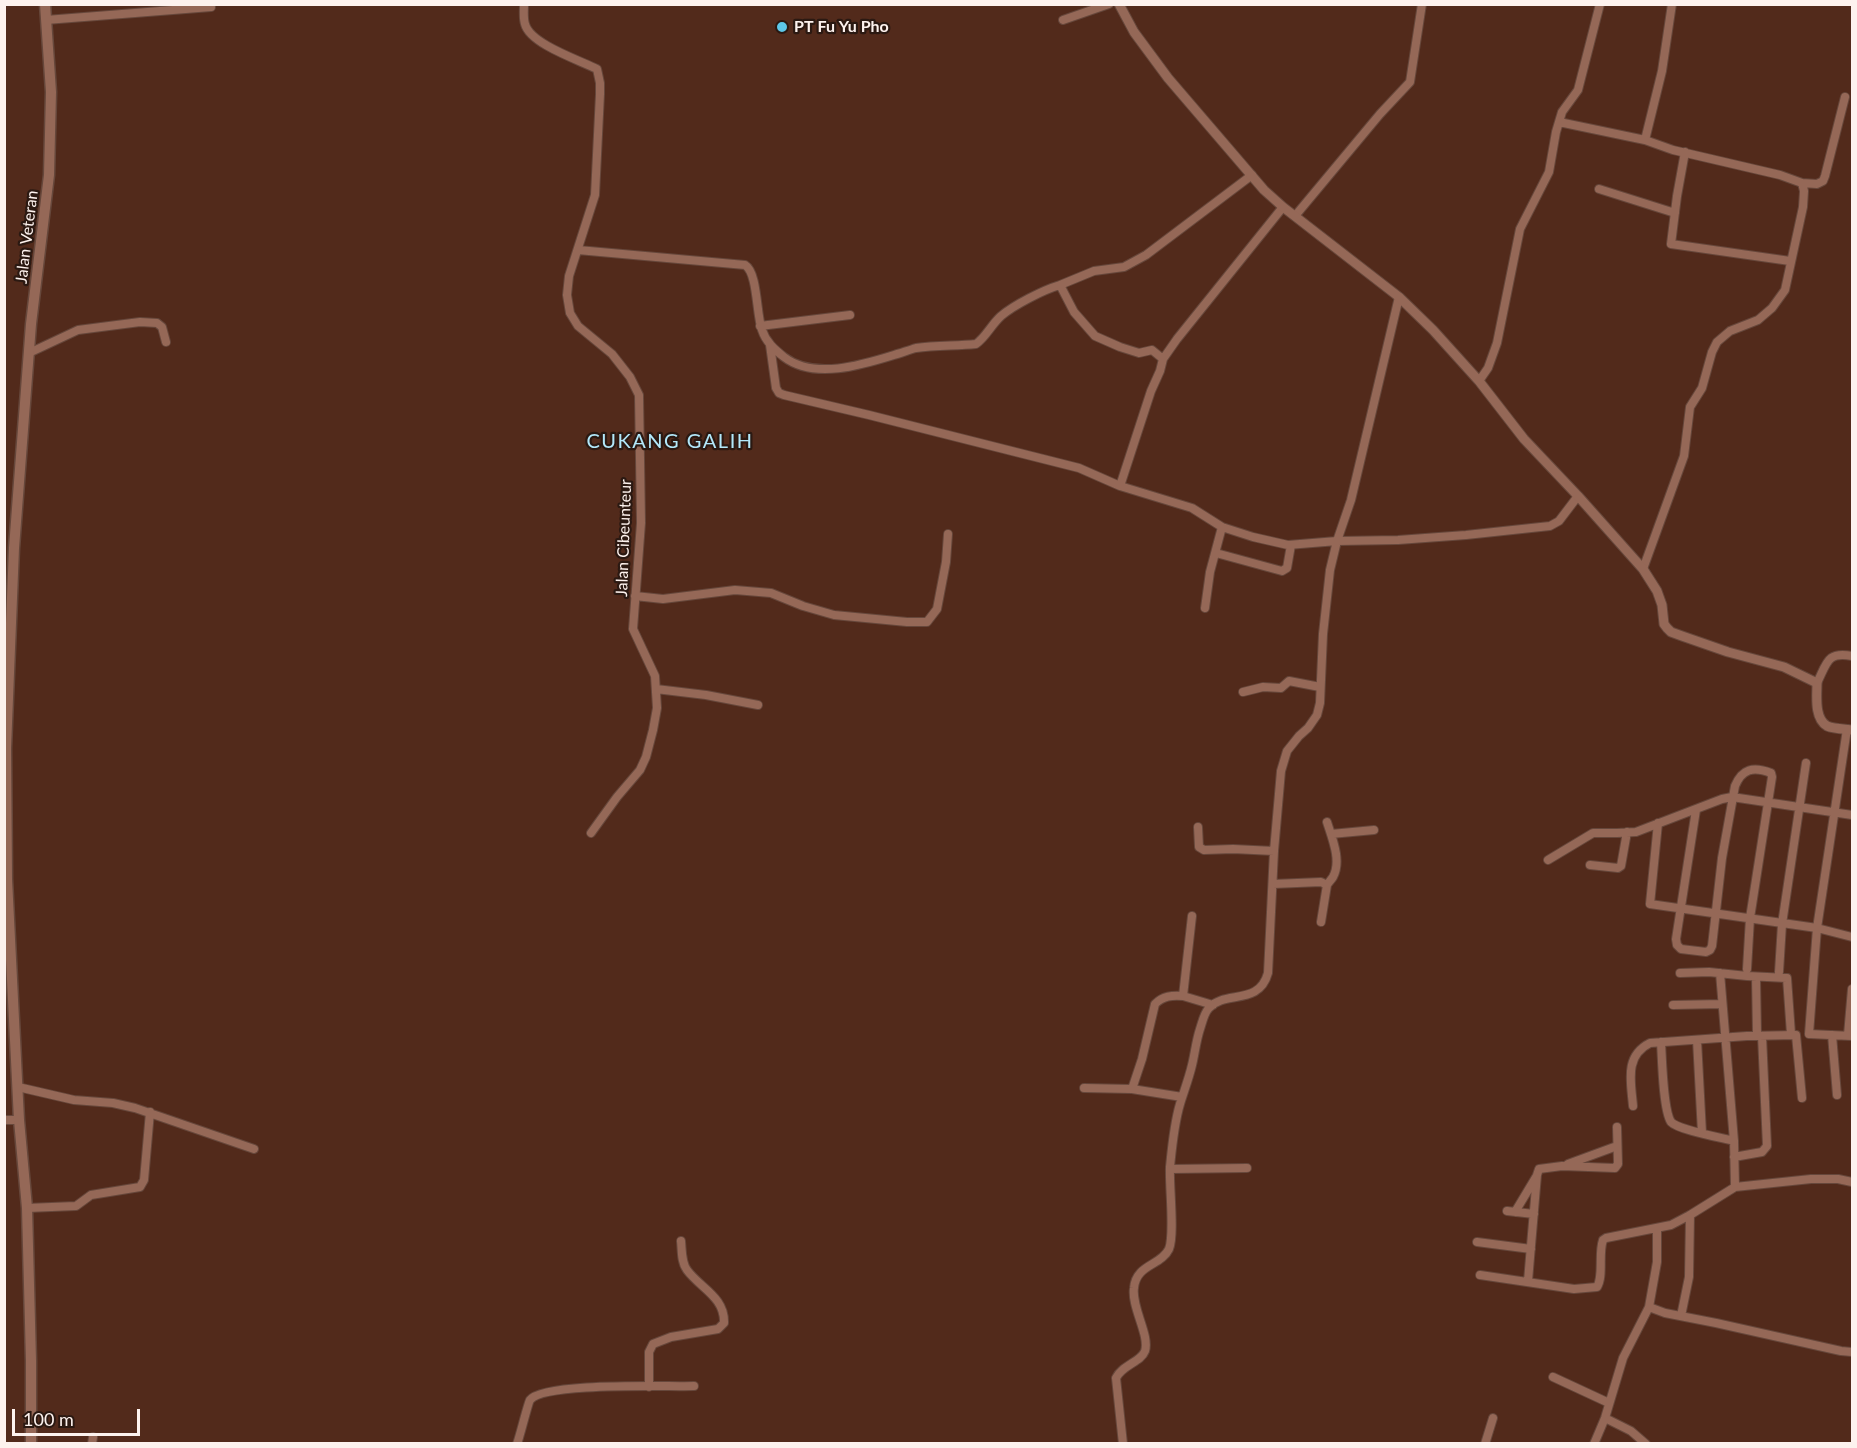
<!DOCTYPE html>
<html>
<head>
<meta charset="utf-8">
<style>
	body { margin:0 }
	#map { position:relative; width:1857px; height:1448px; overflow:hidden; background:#522a1b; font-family:Lato,sans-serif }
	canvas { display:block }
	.frame { position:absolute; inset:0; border:6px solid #fdf2ee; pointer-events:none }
	.scale { position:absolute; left:12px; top:1409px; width:128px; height:27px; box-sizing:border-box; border:3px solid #fdf2ee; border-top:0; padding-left:8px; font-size:18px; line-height:21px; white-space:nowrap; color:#fdf2ee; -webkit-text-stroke:4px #2b1912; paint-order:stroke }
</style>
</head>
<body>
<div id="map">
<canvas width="1857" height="1448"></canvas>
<div class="frame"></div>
<div class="scale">100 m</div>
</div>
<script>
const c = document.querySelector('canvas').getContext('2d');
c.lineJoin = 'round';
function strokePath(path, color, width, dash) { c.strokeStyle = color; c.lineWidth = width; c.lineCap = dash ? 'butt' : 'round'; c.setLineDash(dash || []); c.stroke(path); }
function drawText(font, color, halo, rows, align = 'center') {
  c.font = font + ' Lato,sans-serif'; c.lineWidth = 4.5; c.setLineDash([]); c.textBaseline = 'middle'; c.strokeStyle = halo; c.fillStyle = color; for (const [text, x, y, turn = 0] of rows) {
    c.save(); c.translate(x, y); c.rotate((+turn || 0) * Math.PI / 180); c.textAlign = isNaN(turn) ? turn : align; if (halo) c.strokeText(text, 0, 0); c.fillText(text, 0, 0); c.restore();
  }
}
const minor = new Path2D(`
	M524,4C524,10 523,18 525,24C530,44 579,60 597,69L600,83V94L595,195L569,276L567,295L570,313L578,326L612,354L630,377L639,395L641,523L633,629L655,676L657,708L653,730L646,757L640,770L617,797L591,833
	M46,20L211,7
	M1063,20L1109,4
	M1559,122L1645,140L1673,150L1780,175L1802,183L1817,184L1823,181L1825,176L1845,97
	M1645,140L1662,71L1672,4
	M1685,152L1677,196L1671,244L1790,261
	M1599,189L1675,213
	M1295,216L1380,114L1410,82L1422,4
	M578,250L745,265C758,273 756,314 762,330C766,342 774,349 784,357C814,380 862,365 894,355C901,353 909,350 916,348C936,345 956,346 976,344C986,337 991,325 1001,316C1014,305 1043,290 1060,285
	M760,326L850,315
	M770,345L776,388L779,393L784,395L869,415L1079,468L1120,486
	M29,353L78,330L140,322L157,323L162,327L166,342
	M1163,359L1177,339L1283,207
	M1479,381L1488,368L1497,343L1520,229L1549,172L1556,132L1562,112L1578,90L1600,4
	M1222,527L1192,508L1120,486L1151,391L1160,371L1163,359L1152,350L1139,353L1120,347L1095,336L1074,312L1060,285L1094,271L1124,267L1146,255L1252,175
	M1216,553L1282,571L1287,568L1291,545
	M1643,569L1684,456L1690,407L1702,388L1712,352L1717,342L1730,331L1758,320L1772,308L1785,290L1803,207L1804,191L1802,183
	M635,596L663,599L735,590L771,593L803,606L834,615L907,622H927L937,609L946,562L948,534
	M1205,608L1210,572L1222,527L1253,537L1288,545L1337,541L1398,540L1466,535L1550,526L1559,521L1578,496
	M1817,683C1827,663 1827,651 1852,656
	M656,689L706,695L758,705
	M1243,692L1263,687L1281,688L1289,681L1320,687
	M1847,729L1817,928L1809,1034L1852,1036
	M1696,810L1676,939L1677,945L1681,949L1706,952L1710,950L1712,946L1722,858L1735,786C1742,769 1753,766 1771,773L1772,777L1750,918L1747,969
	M1327,822C1332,838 1342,861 1333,877C1331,880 1329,882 1327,885
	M1658,823L1650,904L1817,928L1852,937
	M1198,827L1199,847L1204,850L1233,849L1274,851
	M1331,834L1374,830
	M1548,860L1593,833H1617L1636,832L1722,799L1732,797L1852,815
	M1590,865L1618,868L1621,866L1627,832
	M1273,884L1321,882L1327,885L1321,922
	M1192,916L1183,996L1213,1005
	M1779,972L1782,924L1806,763
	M1680,973L1709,972L1747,976L1787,978L1791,1034
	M1720,973L1734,1141L1735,1187
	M1756,977L1757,1036
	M1673,1005L1722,1004
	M1832,1035L1837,1095
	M1848,1035L1852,989
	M1697,1040L1702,1133
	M1661,1042C1662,1058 1663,1110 1671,1122C1678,1130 1723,1138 1734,1141
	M18,1087L74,1100L113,1103L135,1108L254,1149
	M1084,1088L1132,1089L1182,1097
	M1132,1089L1142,1059L1155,1004C1163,996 1172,995 1183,996
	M1633,1106C1631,1082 1624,1056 1650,1043L1747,1036L1796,1035L1802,1098
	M4,1120H19
	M1734,1157L1762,1152L1767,1146L1762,1036
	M1568,1164L1617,1146
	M1170,1169L1247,1168
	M27,1208L76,1206L91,1195L140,1187L144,1180L150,1112
	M1507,1211L1534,1214
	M1515,1212L1536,1177
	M1477,1242L1531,1249
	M1480,1275L1574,1289L1597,1287C1604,1276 1598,1254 1603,1240L1606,1238L1671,1225L1690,1215L1735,1187L1811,1179H1838L1852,1182
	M1528,1281L1537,1175L1539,1169L1562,1166L1615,1168L1618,1164L1617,1127
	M1649,1307L1665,1313L1716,1323L1841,1351L1852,1352
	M1681,1316L1689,1277L1690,1215
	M1553,1377L1609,1403
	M649,1387V1352L653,1344L671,1337L718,1329L724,1323C725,1297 700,1288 687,1270C681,1262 682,1250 681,1241
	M1605,1418L1631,1431L1646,1444
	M92,1444L93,1437
	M517,1444C520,1436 528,1403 530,1400C544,1382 668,1387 694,1386
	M1123,1444L1116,1378C1122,1365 1141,1362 1145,1351C1150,1335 1131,1307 1134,1288C1136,1264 1161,1266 1169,1249C1175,1234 1169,1187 1170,1167C1172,1147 1174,1124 1180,1104C1184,1091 1189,1078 1192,1065C1195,1053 1196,1041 1200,1029C1202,1023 1204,1013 1209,1008C1225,990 1259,1006 1268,973L1274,851L1281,771L1287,751L1299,736L1308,728L1317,715L1320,703L1323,634L1330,570L1337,541L1351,500L1399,297
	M1485,1444L1493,1418
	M1594,1444L1605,1418L1623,1358L1649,1307L1657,1262V1228`);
const tertiary = new Path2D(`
	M1119,4L1134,32L1168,78L1264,190L1283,207L1399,297L1433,330L1479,381L1524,439L1578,496L1643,569L1657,591L1662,605L1664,624L1667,628L1671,632L1682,636L1728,652L1784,667L1817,683C1817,696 1814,718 1827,726C1834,729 1845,729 1852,730`);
const secondary = new Path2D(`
	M31,1444V1361L27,1208L19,1120L7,879L6,748L14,548L31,324L49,175L51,92L45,4`);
const markers = [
	[782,27,6,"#5dc7e8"]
];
const poiNames = [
	["PT Fu Yu Pho",794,27]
];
const streetNames = [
	["Jalan Veteran",27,237,-83],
	["Jalan Cibeunteur",624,538,-88]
];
const quarterNames = [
	["CUKANG GALIH",670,442]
];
strokePath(minor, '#66473b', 10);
strokePath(tertiary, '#66473b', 11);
strokePath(secondary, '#66473b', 13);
strokePath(minor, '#956857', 8);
strokePath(tertiary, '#956857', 9);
strokePath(secondary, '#956857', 10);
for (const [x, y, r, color] of markers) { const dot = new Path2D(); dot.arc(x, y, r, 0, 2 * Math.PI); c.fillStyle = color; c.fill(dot); strokePath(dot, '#2b1912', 2); }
drawText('bold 16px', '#fdf2ee', '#2b1912', poiNames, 'left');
drawText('16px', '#fdf2ee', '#2b1912', streetNames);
c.letterSpacing = '1.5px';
drawText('20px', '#b3e8fa', '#2b1912', quarterNames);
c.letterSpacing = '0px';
</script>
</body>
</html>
